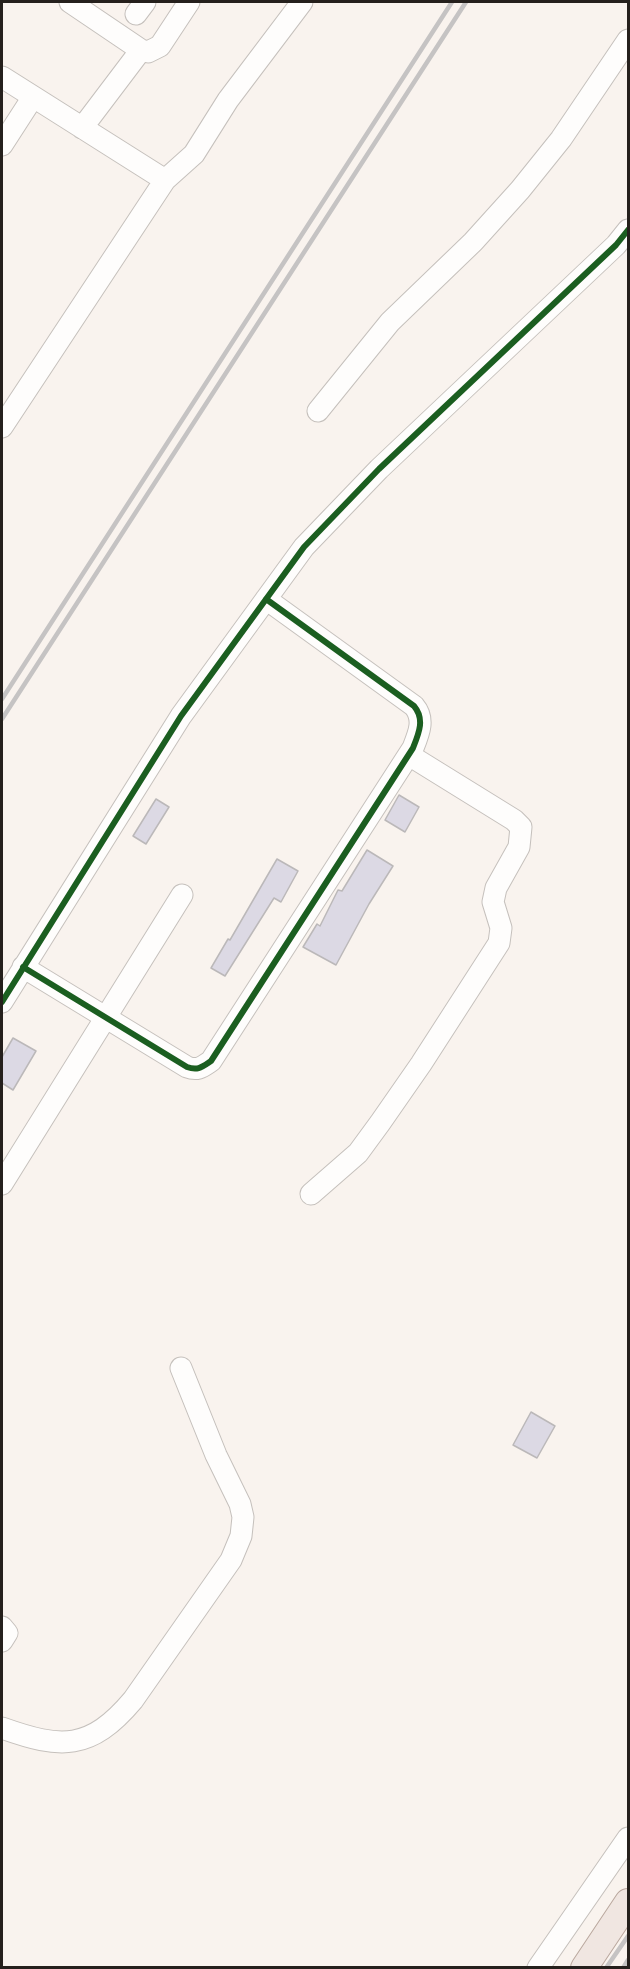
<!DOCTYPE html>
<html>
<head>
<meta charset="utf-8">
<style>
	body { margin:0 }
	#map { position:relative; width:630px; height:1969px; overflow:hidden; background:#f9f3ee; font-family:Merriweather,serif }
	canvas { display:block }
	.frame { position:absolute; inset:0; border:3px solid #25201c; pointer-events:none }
</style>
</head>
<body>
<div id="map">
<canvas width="630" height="1969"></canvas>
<div class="frame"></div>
</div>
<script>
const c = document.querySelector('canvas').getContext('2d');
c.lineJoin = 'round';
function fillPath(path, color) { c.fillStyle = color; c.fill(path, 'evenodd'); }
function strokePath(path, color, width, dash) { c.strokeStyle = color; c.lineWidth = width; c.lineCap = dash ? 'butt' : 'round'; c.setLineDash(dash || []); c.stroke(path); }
const building = new Path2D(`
	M399,795L419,807L405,832L385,820Z
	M156,799L169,807L146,844L133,836Z
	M367,850L393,866L369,904L336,965L303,947L317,924L320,926L338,890L342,891Z
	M277,859L298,871L281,902L274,898L225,976L211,968L228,939L230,940Z
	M13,1038L36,1051L13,1090L2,1083V1057Z
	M531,1412L555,1426L537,1458L513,1445Z`);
const minor = new Path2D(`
	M70,2L141,50L148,52L160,46L189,2
	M136,14L145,2
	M2,77L165,180
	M82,128L141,50
	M2,145L33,97
	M318,411L390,322L473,242L520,190L561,139L628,40
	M2,427L165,180L194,154L228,100L302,2
	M23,967L187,1067C198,1071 202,1067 211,1061L413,748C419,733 425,719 414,706L266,599
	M2,1002L181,716L304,547L379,469L616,245L628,230
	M2,1184L182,895
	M311,1194L358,1153L380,1123L421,1064L499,943L501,928L493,902L496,888L519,847L521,827L514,820L409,755
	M2,1627L7,1633L2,1641
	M2,1728C61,1749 90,1751 133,1700L231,1560L241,1536L243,1517L240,1504L216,1455L181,1368
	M538,1968L628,1838`);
const major = new Path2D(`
	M584,1968L628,1902`);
const rail = new Path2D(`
	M2,699L452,2
	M2,719L466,2
	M606,1968L628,1936
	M623,1968L628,1960`);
const cycleway = new Path2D(`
	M23,967L187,1067C198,1071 202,1067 211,1061L413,748C419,733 425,719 414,706L266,599
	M2,1002L181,716L304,547L379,469L616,245L628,230`);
fillPath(building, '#dcd9e4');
strokePath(building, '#bbb8b9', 1.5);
strokePath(minor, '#c5c0bc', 23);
strokePath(major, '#b9a79e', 28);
strokePath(minor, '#fefdfc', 21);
strokePath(major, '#f0e6e1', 26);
strokePath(rail, '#c5c3c3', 4.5);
strokePath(cycleway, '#1b5e20', 6);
</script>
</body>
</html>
